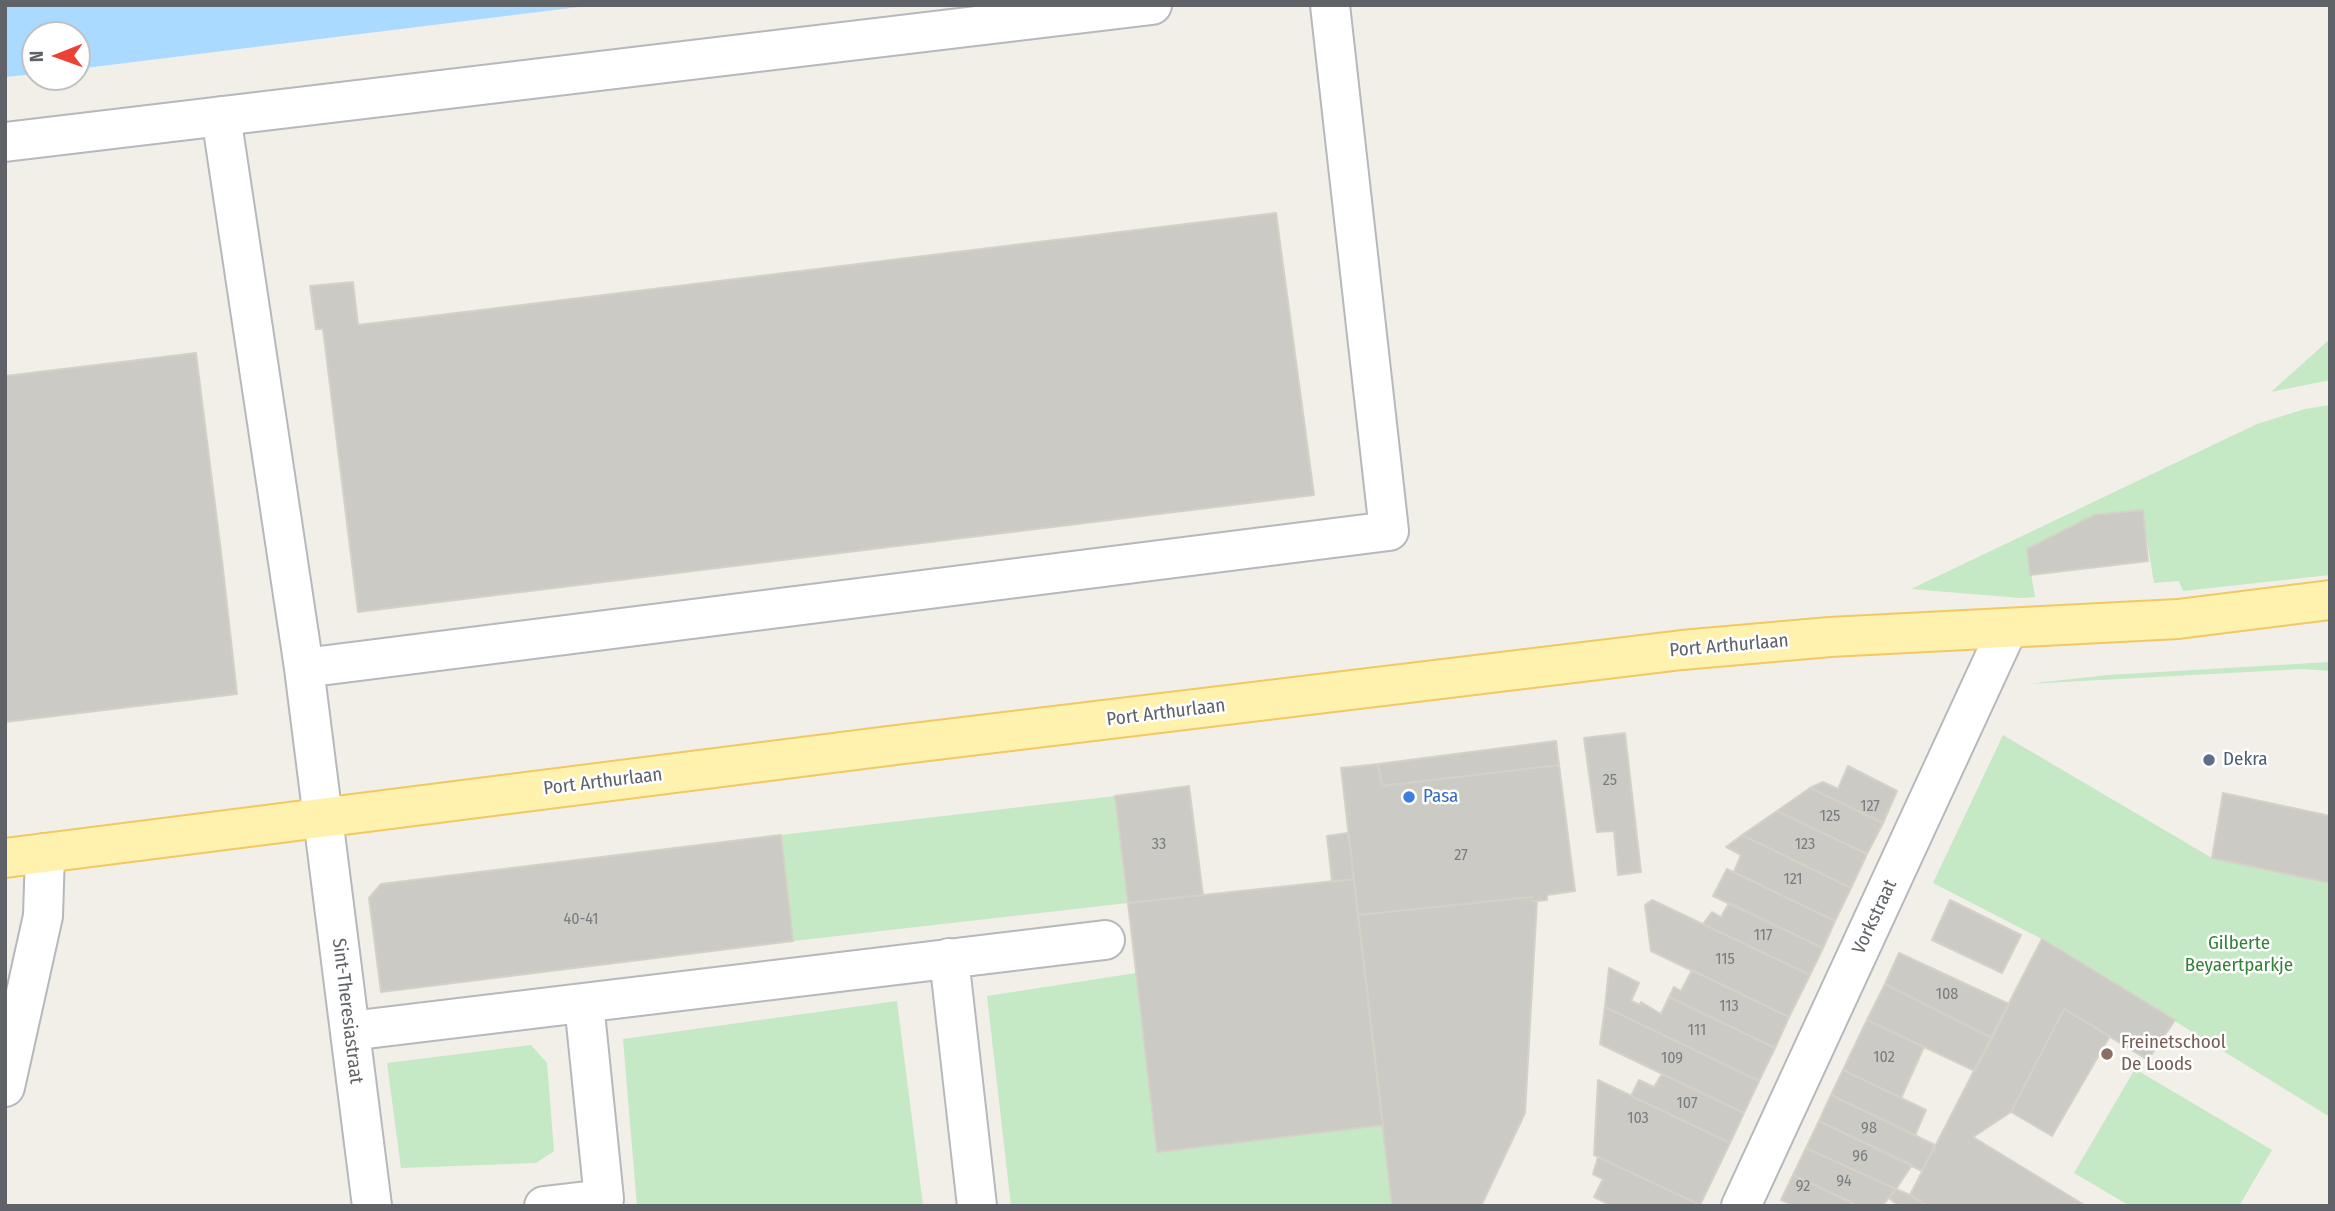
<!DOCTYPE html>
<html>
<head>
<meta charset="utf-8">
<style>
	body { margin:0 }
	#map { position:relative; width:2335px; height:1211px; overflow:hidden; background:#f1efe8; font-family:"Fira Sans Condensed",sans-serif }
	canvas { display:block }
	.frame { position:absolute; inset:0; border:7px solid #5f6368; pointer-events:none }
	.north { position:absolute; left:21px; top:21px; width:70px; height:70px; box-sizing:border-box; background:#fff; border:2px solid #bfc1c3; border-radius:50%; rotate:269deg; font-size:19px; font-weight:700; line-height:28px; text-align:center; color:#5f6368 }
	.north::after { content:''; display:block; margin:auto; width:24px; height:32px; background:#ea4335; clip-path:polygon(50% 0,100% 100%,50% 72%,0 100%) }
</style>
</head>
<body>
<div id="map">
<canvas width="2335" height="1211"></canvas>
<div class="frame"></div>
<div class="north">N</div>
</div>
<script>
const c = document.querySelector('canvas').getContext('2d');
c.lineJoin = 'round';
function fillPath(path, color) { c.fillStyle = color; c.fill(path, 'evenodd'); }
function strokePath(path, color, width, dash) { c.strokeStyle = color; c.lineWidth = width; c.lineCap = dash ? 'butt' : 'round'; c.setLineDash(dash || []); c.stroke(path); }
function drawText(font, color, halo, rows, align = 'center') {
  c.font = font + ' "Fira Sans Condensed",sans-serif'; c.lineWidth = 5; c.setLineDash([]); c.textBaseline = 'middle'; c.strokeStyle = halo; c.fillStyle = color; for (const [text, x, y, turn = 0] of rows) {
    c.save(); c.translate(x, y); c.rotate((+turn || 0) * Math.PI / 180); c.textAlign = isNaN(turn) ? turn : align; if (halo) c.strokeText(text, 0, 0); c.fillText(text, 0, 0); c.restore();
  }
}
const green = new Path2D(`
	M2330,339V380L2271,392Z
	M2330,405V575L2183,591L2179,581L2154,583L2142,510L2094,515L2027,549L2035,597L2021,598L1911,589L2257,424L2305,409Z
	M2330,662V671L2303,669L2027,684L2108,675Z
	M2003,735L2212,858L2330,883V1117L2042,939L1933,883Z
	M1115,796L1128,903L793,941L781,835Z
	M1136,973L1157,1152L1383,1125L1392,1206H1011L987,996Z
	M897,1001L923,1206H637L623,1039Z
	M531,1045L547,1063L554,1151L536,1163L401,1168L387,1063Z
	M2135,1069L2272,1150L2239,1206H2130L2074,1173Z`);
const water = new Path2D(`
	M5,5H595L77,69V35H35V74L5,77Z`);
const building = new Path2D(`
	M1276,213L1314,495L358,612L323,329H316L310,286L353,282L358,325Z
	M196,353L222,560L237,694L5,722V376Z
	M2143,510L2148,561L2030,575L2027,549L2094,515Z
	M1625,733L1641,872L1618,875L1614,831L1597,832L1584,738Z
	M1556,741L1559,765L1382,786L1378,764Z
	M1378,764L1382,786L1559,765L1575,891L1547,895V900L1537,901H1533L1532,897L1358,915L1341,768Z
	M1848,766L1897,791L1883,823L1810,788L1823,782L1838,789Z
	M1189,786L1203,895L1128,903L1115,796Z
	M1810,788L1883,823L1867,854L1777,811Z
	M2223,793L2330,816V883L2212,858Z
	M1777,811L1867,854L1851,888L1742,835Z
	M1348,833L1354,879L1332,882L1327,836Z
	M781,835L793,941L381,992L369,898L381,884Z
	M1742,835L1851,888L1835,921L1734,872L1741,855L1726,847Z
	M1727,869L1835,921L1823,948L1713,896Z
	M1354,879L1383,1125L1157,1152L1128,903Z
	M1532,897L1533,901H1537L1525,1113L1481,1206H1392L1358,915Z
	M1652,900L1810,975L1789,1017L1651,951L1645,905Z
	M1950,900L2021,935L2002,973L1932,940Z
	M1729,903L1823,948L1810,975L1703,924L1712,912L1721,917Z
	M2042,939L2175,1020L2148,1060L2064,1009L2011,1112L1973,1137L2086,1206H1928L1910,1195Z
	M1899,953L2009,1004L1992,1038L1885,984Z
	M1609,968L1639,983L1631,1001L1640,1005L1641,1002L1661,1014L1669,997L1775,1048L1759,1081L1605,1007Z
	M1692,970L1789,1017L1775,1048L1669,997L1674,987L1681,991Z
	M1885,984L1992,1038L1975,1071L1867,1020Z
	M1605,1007L1759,1081L1744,1113L1600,1044Z
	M2064,1009L2110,1036L2052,1136L2011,1112Z
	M1867,1020L1924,1047L1901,1098L1843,1070Z
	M1843,1070L1926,1110L1915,1135L1831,1095Z
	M1662,1074L1744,1113L1730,1143L1631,1096L1639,1080L1654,1087Z
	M1598,1080L1730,1143L1700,1205L1594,1155Z
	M1831,1095L1935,1145L1922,1171L1819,1121Z
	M1819,1121L1912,1165L1896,1189L1806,1148Z
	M1806,1148L1865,1175L1896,1189L1882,1206H1859L1793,1175Z
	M1598,1157L1700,1205L1612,1206L1594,1197L1603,1179L1593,1174Z
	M1793,1175L1853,1203L1851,1206H1795L1781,1200Z
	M1896,1189L1910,1195L1924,1203L1922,1206H1899L1889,1198Z`);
const minor = new Path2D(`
	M221,116L304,668L372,1206
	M5,142L1152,5
	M304,668L1389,531L1330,5
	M949,958L977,1206
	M350,1031L1105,940
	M5,1087L43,916L45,853
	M544,1206L604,1199L584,1003
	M1741,1206L2008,628`);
const major = new Path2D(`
	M5,858L896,745L1682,650L1830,637L2178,619L2330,600`);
const markers = [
	[2209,760,7,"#5c6f8a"],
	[1409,797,7,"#3f7fe0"],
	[2107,1054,7,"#8d6e63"]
];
const numberNames = [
	["25",1610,781],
	["127",1870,807],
	["125",1830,817],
	["33",1159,845],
	["123",1805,845],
	["27",1461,856],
	["121",1793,880],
	["40-41",581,920],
	["117",1763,936],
	["115",1725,960],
	["108",1947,995],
	["113",1729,1007],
	["111",1697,1031],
	["102",1884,1058],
	["109",1672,1059],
	["107",1687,1104],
	["103",1638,1119],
	["98",1869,1129],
	["96",1860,1157],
	["94",1844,1182],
	["92",1803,1187]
];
const streetNames = [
	["Port Arthurlaan",1729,646,-5],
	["Port Arthurlaan",1166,713,-7],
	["Port Arthurlaan",603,782,-7],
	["Vorkstraat",1875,917,-65],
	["Sint-Theresiastraat",347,1011,83]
];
const serviceNames = [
	["Dekra",2223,760]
];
const shopNames = [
	["Pasa",1423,797]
];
const parkNames = [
	["Gilberte",2239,944],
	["Beyaertparkje",2239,966]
];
const educationNames = [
	["Freinetschool",2121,1043],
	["De Loods",2121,1065]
];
fillPath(green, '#c5e8c5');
fillPath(water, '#aadaff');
fillPath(building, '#cccac5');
strokePath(building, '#d6d1c6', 2);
strokePath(minor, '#b5b8bc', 42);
strokePath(major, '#f2c960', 42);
strokePath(minor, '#fff', 38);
strokePath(major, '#fff2af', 38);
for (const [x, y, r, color] of markers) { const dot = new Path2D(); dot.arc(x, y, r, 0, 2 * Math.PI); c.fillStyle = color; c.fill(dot); strokePath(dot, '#fff', 2.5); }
drawText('16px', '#7a7d7f', null, numberNames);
drawText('19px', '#5f6368', '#fff', streetNames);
drawText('19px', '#4e5e75', '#fff', serviceNames, 'left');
drawText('19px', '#366cbe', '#fff', shopNames, 'left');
drawText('19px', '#348238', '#fff', parkNames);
drawText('19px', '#785e54', '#fff', educationNames, 'left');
</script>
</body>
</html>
